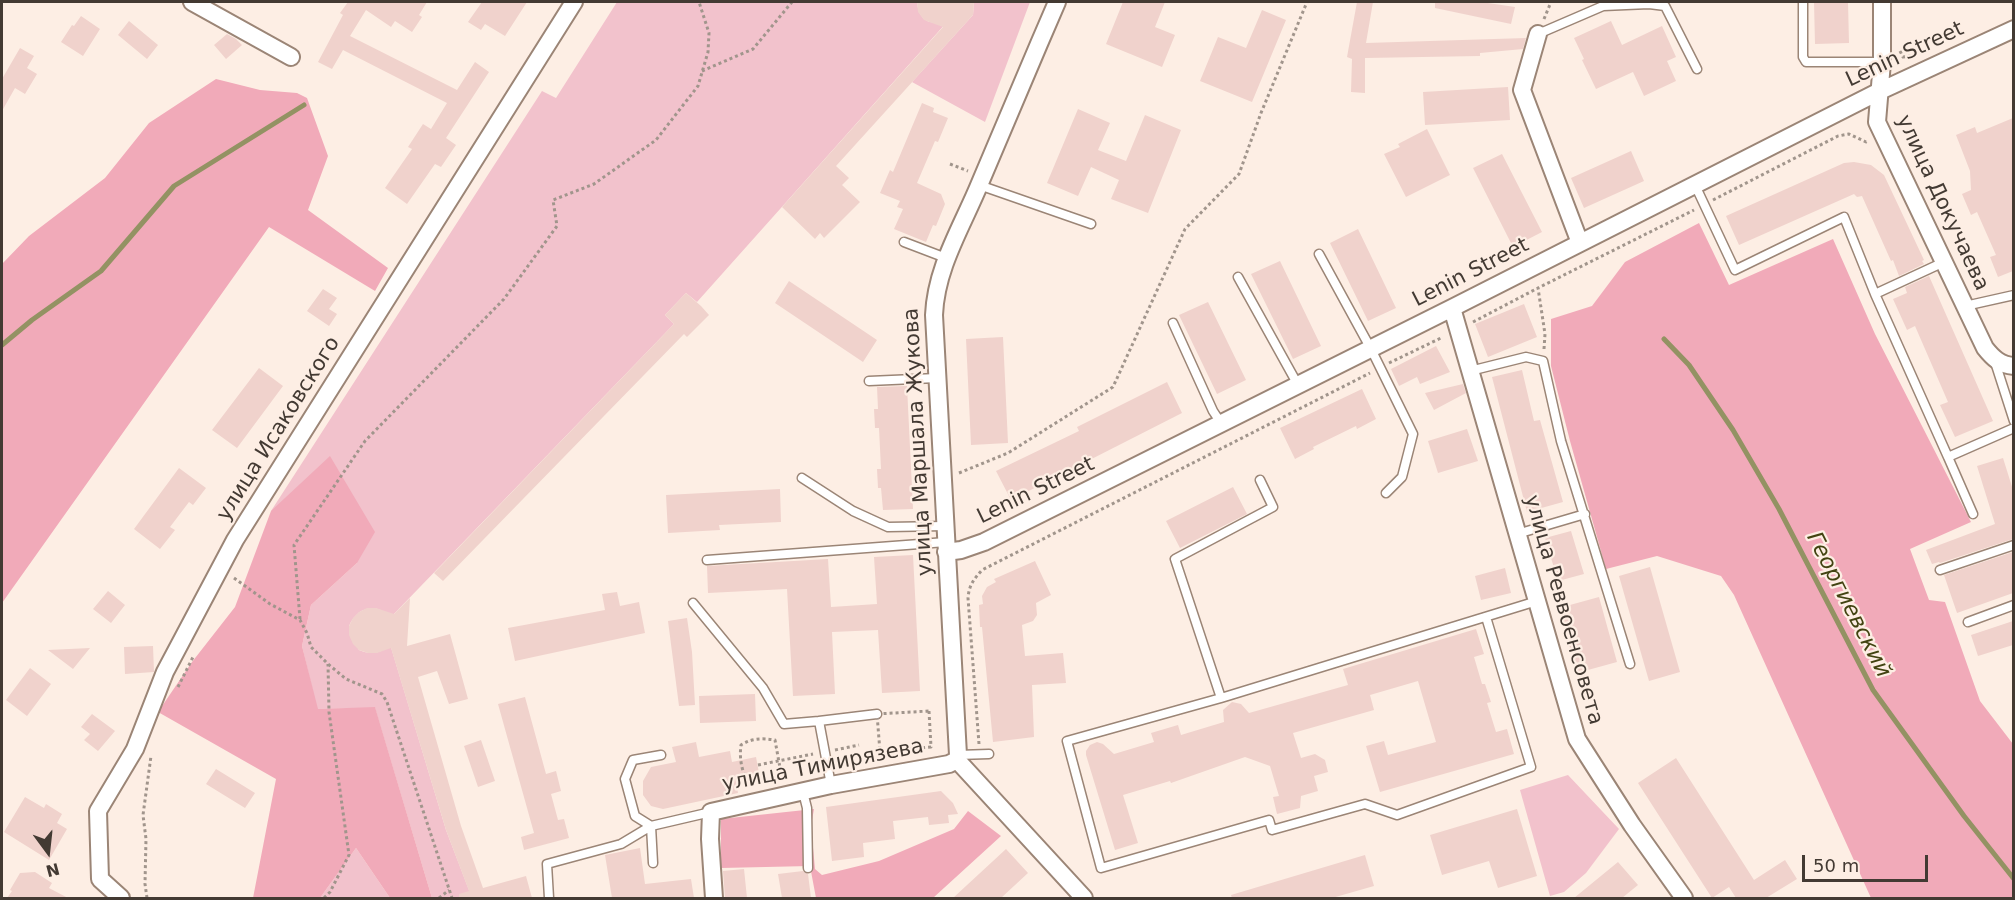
<!DOCTYPE html>
<html>
<head>
<meta charset="utf-8">
<style>
	body { margin:0 }
	#map { position:relative; width:2015px; height:900px; overflow:hidden; background:#fdeee4; font-family:"DejaVu Sans",sans-serif }
	canvas { display:block }
	.frame { position:absolute; inset:0; border:3px solid #433a33; pointer-events:none }
	.north { position:absolute; left:18px; top:822px; width:60px; height:60px; -webkit-text-stroke:4px #fdeee4; paint-order:stroke; rotate:165deg; font-size:16px; font-weight:700; line-height:24px; text-align:center; color:#433a33 }
	.north::after { content:''; display:block; margin:auto; width:21px; height:27px; background:#433a33; clip-path:polygon(50% 0,100% 100%,50% 72%,0 100%) }
	.scale { position:absolute; left:1802px; top:855px; width:126px; height:27px; box-sizing:border-box; border:3px solid #433a33; border-top:0; padding-left:8px; font-size:18px; line-height:21px; white-space:nowrap; color:#433a33; -webkit-text-stroke:4px #fdeee4; paint-order:stroke }
</style>
</head>
<body>
<div id="map">
<canvas width="2015" height="900"></canvas>
<div class="frame"></div>
<div class="north">N</div>
<div class="scale">50 m</div>
</div>
<script>
const c = document.querySelector('canvas').getContext('2d');
c.lineJoin = 'round';
function fillPath(path, color) { c.fillStyle = color; c.fill(path, 'evenodd'); }
function strokePath(path, color, width, dash) { c.strokeStyle = color; c.lineWidth = width; c.lineCap = dash ? 'butt' : 'round'; c.setLineDash(dash || []); c.stroke(path); }
function drawText(font, color, halo, rows, align = 'center') {
  c.font = font + ' "DejaVu Sans",sans-serif'; c.lineWidth = 4.5; c.setLineDash([]); c.textBaseline = 'middle'; c.strokeStyle = halo; c.fillStyle = color; for (const [text, x, y, turn = 0] of rows) {
    c.save(); c.translate(x, y); c.rotate((+turn || 0) * Math.PI / 180); c.textAlign = isNaN(turn) ? turn : align; if (halo) c.strokeText(text, 0, 0); c.fillText(text, 0, 0); c.restore();
  }
}
const green = new Path2D(`
	M617,2H917C919,21 929,25 947,22L697,302L686,293L665,315L674,324L391,617C376,602 357,607 349,626L359,650C371,655 381,654 390,644L446,830L472,898H432L375,708L317,709L302,646L311,605L357,563L271,511L542,91L556,98Z
	M974,2H1030L985,122L912,82L973,15Z
	M1568,775L1619,829L1586,873L1564,892L1550,896L1520,790Z
	M356,848L390,898H320Z`);
const forest = new Path2D(`
	M216,79L260,90L297,93L307,98L328,156L308,210L388,268L375,291L269,227L2,603V264L29,236L105,178L149,123Z
	M1699,223L1729,285L1833,239L1875,334L1971,522L1910,549L1929,600L1945,602L1980,701L2013,744V898H1871L1734,595L1721,576L1657,556L1606,569L1570,441L1551,366V319L1592,306L1625,262Z
	M330,456L375,532L357,563L311,605L302,646L318,709L375,707L432,898H390L356,848L320,898H253L276,779L158,712L192,662L235,607L271,511Z
	M814,809L811,826L815,869L822,875L879,861L954,829L968,811L1001,836L933,898H816L810,866L721,868V819Z`);
const stream = new Path2D(`
	M1664,339L1689,365L1733,430L1779,509L1873,690L1964,816L2014,879
	M2,345L32,320L101,271L174,186L304,105`);
const building = new Path2D(`
	M348,2H427L419,15L422,17L412,32L395,21L391,27L366,10L350,36L457,90L475,62L489,72L446,138L456,145L441,167L435,164L407,204L385,188L412,149L408,147L423,124L431,129L447,103L343,50L332,69L318,62L343,15L340,13Z
	M482,2H527L505,36L485,24L481,30L468,22Z
	M917,2H974L973,15L836,166L849,178L842,185L860,202L824,238L820,233L815,239L782,207L943,27L924,20L918,12Z
	M1123,2H1165L1155,27L1175,35L1162,67L1106,44Z
	M1357,2H1373L1366,43L1526,38L1523,49L1480,53V56L1365,58V93L1351,92L1352,59L1347,57Z
	M1435,2H1481L1515,7L1511,24L1435,8Z
	M1814,2H1848L1849,43L1815,44Z
	M1262,10L1286,20L1252,102L1200,81L1218,37L1246,48Z
	M81,16L100,29L83,56L61,42L72,25L74,26Z
	M129,21L158,45L147,59L118,35Z
	M1611,21L1622,45L1662,26L1676,57L1667,61L1676,81L1644,96L1633,72L1596,89L1582,60L1584,59L1574,38Z
	M227,34L236,39L242,45L226,59L214,45Z
	M20,48L34,56L27,68L37,74L25,94L15,88L2,111V79Z
	M1508,87L1510,120L1425,125L1423,92Z
	M922,103L934,108L933,112L948,118L938,142L935,141L917,183L941,194L945,204L936,226L933,225L926,242L894,229L903,209L897,207L900,201L880,193L890,170L893,172Z
	M1078,109L1110,123L1098,150L1126,161L1145,115L1181,130L1148,213L1111,199L1119,180L1091,167L1078,196L1047,183Z
	M2013,118V271L1998,277L1990,257L1996,255L1977,212L1971,215L1962,194L1971,190L1970,171L1956,135L1975,127L1977,133Z
	M1427,129L1450,175L1406,197L1384,154L1400,147L1398,144Z
	M1631,151L1644,181L1584,208L1571,178Z
	M1502,154L1542,232L1513,247L1473,168Z
	M1854,162L1871,165L1884,175L1924,260L1922,261L1924,264L1899,276L1893,260L1891,261L1862,196L1857,197L1854,194L1739,245L1726,216L1844,163Z
	M1358,229L1396,308L1368,321L1330,243Z
	M1280,261L1321,346L1293,359L1251,274Z
	M1929,276L1993,421L1955,437L1940,405L1948,402L1915,326L1907,330L1893,299L1907,293L1905,287Z
	M789,281L877,340L863,362L775,303Z
	M323,289L337,298L329,309L337,314L329,326L307,311Z
	M686,293L701,306L709,315L687,337L684,334L443,581L434,573L674,324L665,315Z
	M1208,302L1246,380L1217,394L1179,315Z
	M1524,304L1537,337L1488,357L1475,324Z
	M1003,337L1008,443L971,445L966,339Z
	M1436,346L1450,372L1420,384L1417,377L1399,386L1391,369Z
	M259,368L283,386L237,448L212,430Z
	M1522,370L1534,421L1540,420L1563,502L1527,512L1492,377Z
	M1167,382L1182,413L1011,500L996,471L1079,431L1077,427Z
	M1463,384L1466,393L1434,410L1425,393Z
	M907,386L913,509L883,510L881,488H878L877,469H881L879,428H875L874,409H878L877,387Z
	M1362,389L1376,419L1357,429L1356,426L1313,447L1314,449L1295,459L1280,428Z
	M1467,429L1478,461L1438,473L1428,441Z
	M2003,458L2013,490V539L1940,563L1939,562L1932,564L1926,550L1995,524L1977,466Z
	M179,468L206,488L193,505L189,502L170,527L175,530L160,549L134,529Z
	M1233,487L1247,514L1180,548L1166,521Z
	M780,489L781,522L719,525L720,530L668,533L666,495Z
	M1571,531L1584,574L1558,581L1545,538Z
	M2013,552V593L1957,613L1944,575Z
	M913,555L920,691L882,693L878,630L832,632L835,694L793,696L787,589L708,593L707,566L828,559L831,607L877,604L874,557Z
	M1035,561L1051,595L1036,603L1037,615L1033,621L1022,625L1025,656L1063,653L1066,683L1032,685L1034,737L993,742L982,627H980L979,605L983,604L982,596L987,587L996,582L994,579Z
	M1650,567L1680,672L1649,681L1619,576Z
	M1505,568L1511,593L1481,600L1475,576Z
	M108,591L125,605L111,623L93,609Z
	M617,592L620,606L639,602L645,633L515,661L508,628L605,610L602,594Z
	M1599,597L1617,662L1577,673L1559,608Z
	M410,598L407,646L450,634L468,699L449,704L437,671L418,677L461,826L483,888L526,876L532,898H459V894L469,891L446,830L391,648L377,653H368L359,650L353,644L349,635V626L353,618L359,612L367,608H376L394,614Z
	M687,618L692,652L695,705L679,706L668,621Z
	M2013,621V645L1978,656L1971,635Z
	M1476,629L1484,654L1474,657L1482,684H1485L1491,702L1487,703L1496,732L1507,729L1514,754L1380,792L1366,746L1384,741L1388,755L1436,742L1418,681L1370,695L1374,710L1293,733L1301,758L1315,754L1325,760L1328,772L1314,776L1318,791L1301,796L1300,808L1277,814L1273,797L1279,796L1270,766L1245,757L1171,783L1170,781L1123,795L1138,843L1115,850L1086,755V751L1090,745L1097,742L1103,744L1114,754L1154,742L1151,733L1178,725L1181,735L1224,722L1223,710L1232,702L1241,704L1249,713L1348,685L1343,669Z
	M153,646L154,672L125,674L124,647Z
	M90,648L73,669L48,650Z
	M30,668L51,684L27,716L6,700Z
	M755,694L756,721L700,723L699,696Z
	M525,697L546,774L556,771L561,791L551,794L558,820L564,819L569,838L524,850L521,837L534,833L498,704Z
	M92,714L115,731L98,751L84,740L90,734L81,727Z
	M481,740L495,781L478,787L464,746Z
	M696,742L699,757L730,751L732,762L756,757L759,773L735,777L738,793L663,809L651,806L643,795V781L651,767L676,762L672,747Z
	M1676,758L1754,880L1785,860L1797,879L1766,898H1736L1729,887L1712,898L1638,783Z
	M216,769L255,793L245,808L206,784Z
	M941,791L953,803L958,814L948,815L949,823L929,825L928,817L893,821L895,839L863,843L864,857L832,861L826,807Z
	M25,797L44,808L46,804L62,814L57,823L67,829L49,860L4,832Z
	M1517,809L1537,876L1498,888L1489,861L1442,875L1430,835Z
	M640,848L645,884L691,879L694,898H612L605,855Z
	M1006,849L1028,873L1001,898H953Z
	M1365,855L1374,886L1332,898H1232L1231,895Z
	M1618,862L1638,885L1622,898H1574Z
	M744,869L747,898H725L723,871Z
	M803,871L808,874L811,898H782L778,874Z
	M35,872L52,883L49,888L68,898H7L12,891L10,890L20,873Z`);
const path = new Path2D(`
	M1544,19L1551,2
	M1900,51L1903,57L1911,56L1924,50
	M702,71L753,49L792,2
	M950,164L968,171
	M1713,200L1838,136L1849,134L1866,142L1869,140
	M1473,322L1538,288
	M1544,349L1545,334L1538,288L1694,210
	M1389,363L1443,337
	M959,473L1008,453L1113,387L1185,229L1239,174L1261,113L1307,2
	M234,578L270,604L300,620L307,633L311,647L328,664L346,679L382,694L387,702L452,898
	M300,619L294,545L365,441L504,299L557,226L553,200L594,184L656,140L698,86L708,52L709,33L699,2
	M178,687L194,655
	M929,711L931,747L880,752L877,714Z
	M979,744L968,598C969,585 974,579 982,570L1370,373
	M835,750L859,745
	M758,765L813,754
	M751,786C742,775 739,759 741,745C752,738 762,738 775,740L782,779
	M147,898L145,884L146,839L143,815L151,756
	M324,898L330,892L349,855L329,712L328,664
	M439,898L449,890`);
const service = new Path2D(`
	M1803,2V57L1806,62H1882
	M1538,34L1603,6L1649,4L1665,6L1697,69
	M979,185L1091,224
	M1695,185L1735,270L1844,217L1875,294L1944,262
	M904,242L946,258
	M1319,254L1371,349L1413,434L1402,477L1386,493
	M1238,277L1298,385
	M1875,294L1948,457L2014,428
	M1965,306L2014,295
	M1173,323L1213,411L1221,423
	M1995,362L2014,421
	M1470,371L1526,357L1543,361L1561,441L1630,664
	M869,381L937,378
	M1948,457L1973,514
	M802,478L853,511L888,527L945,526
	M1260,480L1273,507L1175,559L1221,698L1537,601
	M1517,534L1585,514
	M707,560L946,542
	M1940,570L2014,545
	M693,603L763,688L784,724L819,721L831,785
	M1968,622L2014,605
	M1221,698L1067,741L1101,868L1269,820L1272,830L1365,804L1397,815L1531,767L1486,617
	M819,721L877,714
	M958,755L989,754
	M803,792L807,808L808,868
	M653,863L651,826L635,816L625,779L633,760L661,755
	M549,898L547,864L621,844L651,826L711,812`);
const minor = new Path2D(`
	M192,2L291,57
	M1882,2V62L1877,122L1985,348C1993,358 2000,365 2014,366
	M1538,34L1522,90L1580,243
	M1452,308L1577,739L1632,825L1684,898
	M946,552L961,550L984,542L1452,308L1880,91L2014,29
	M957,760L958,755L934,315C936,267 962,227 980,183C1006,122 1031,62 1057,2
	M957,760L1084,898
	M121,898L100,879L98,811L135,749L165,672L235,540L574,2
	M714,898L710,839L711,812L831,785L949,764L957,760`);
const streetNames = [
	["Lenin Street",1905,55,-25],
	["улица Докучаева",1942,203,65],
	["Lenin Street",1471,273,-27],
	["улица Исаковского",279,429,-58],
	["улица Маршала Жукова",919,442,-93],
	["Lenin Street",1036,491,-26],
	["улица Реввоенсовета",1563,610,74],
	["улица Тимирязева",823,766,-11]
];
const waterNames = [
	["Георгиевский",1848,605,63]
];
fillPath(green, '#f2c2cc');
fillPath(forest, '#f1aab9');
strokePath(stream, '#939263', 5);
fillPath(building, '#f0d2cc');
strokePath(service, '#9b8576', 11);
strokePath(minor, '#9b8576', 20);
strokePath(path, '#a1958c', 3, [3, 3]);
strokePath(service, '#fff', 8);
strokePath(minor, '#fff', 16);
drawText('21px', '#433a33', '#fdeee4', streetNames);
drawText('italic 22px', '#424311', '#fdeee4', waterNames);
</script>
</body>
</html>
